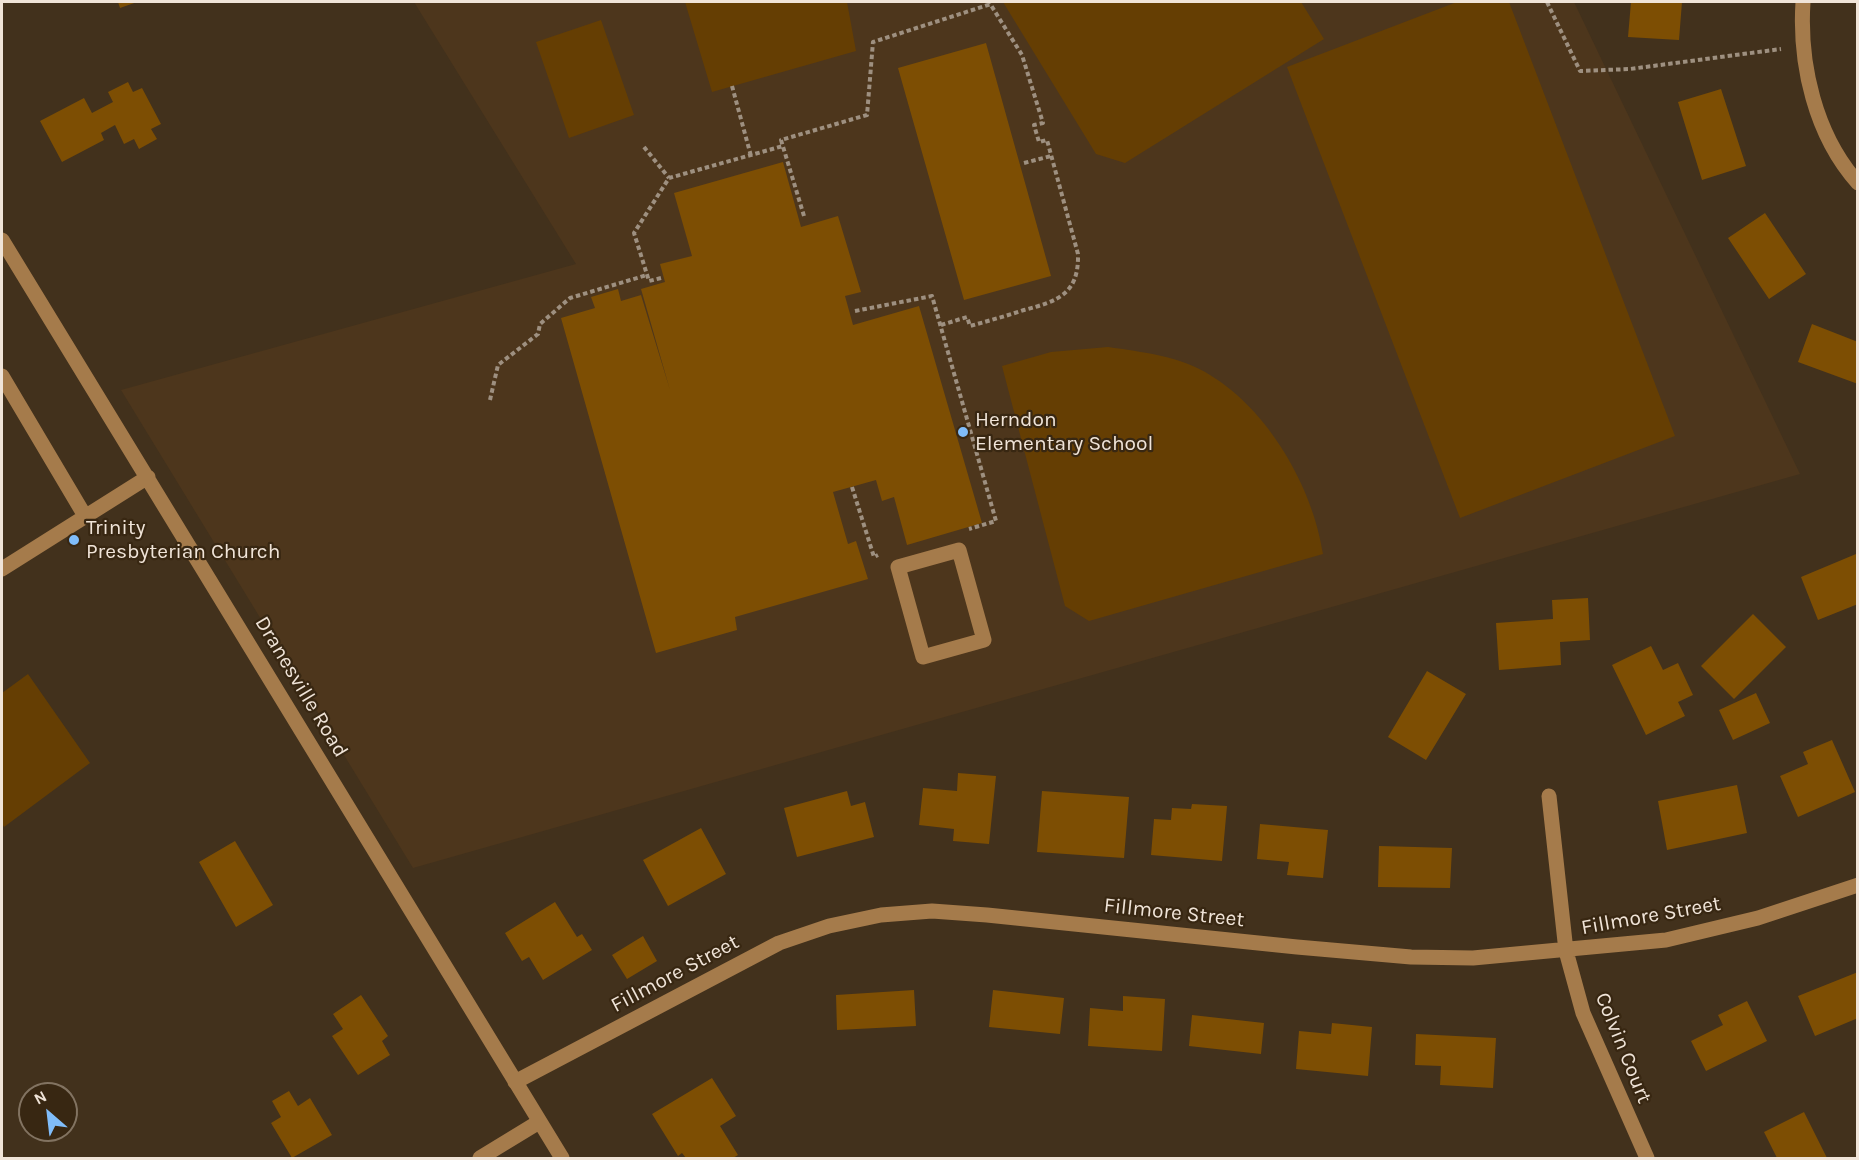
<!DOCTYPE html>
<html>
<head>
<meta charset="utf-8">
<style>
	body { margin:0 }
	#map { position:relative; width:1859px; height:1160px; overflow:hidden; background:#42311c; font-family:Karla,sans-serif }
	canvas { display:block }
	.frame { position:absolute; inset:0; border:3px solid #f0e4d8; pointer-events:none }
	.north { position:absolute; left:18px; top:1082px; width:60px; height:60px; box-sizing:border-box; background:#382712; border:2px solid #827361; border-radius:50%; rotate:332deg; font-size:16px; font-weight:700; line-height:24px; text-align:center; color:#f0e4d8 }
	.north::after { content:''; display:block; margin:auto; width:21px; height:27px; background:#80bdfa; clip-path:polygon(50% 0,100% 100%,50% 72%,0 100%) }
</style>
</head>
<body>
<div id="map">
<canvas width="1859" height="1160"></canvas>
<div class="frame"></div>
<div class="north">N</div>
</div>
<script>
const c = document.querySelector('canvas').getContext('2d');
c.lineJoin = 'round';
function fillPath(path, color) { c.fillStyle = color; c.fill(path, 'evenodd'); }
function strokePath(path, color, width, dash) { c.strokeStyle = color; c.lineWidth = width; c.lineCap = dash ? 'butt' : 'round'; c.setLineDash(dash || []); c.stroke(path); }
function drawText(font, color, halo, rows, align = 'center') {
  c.font = font + ' Karla,sans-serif'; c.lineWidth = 4.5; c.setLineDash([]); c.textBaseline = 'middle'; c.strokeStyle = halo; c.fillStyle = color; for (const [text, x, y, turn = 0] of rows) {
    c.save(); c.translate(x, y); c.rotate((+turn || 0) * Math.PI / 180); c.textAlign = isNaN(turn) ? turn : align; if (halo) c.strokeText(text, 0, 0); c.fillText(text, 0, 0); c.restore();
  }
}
const built = new Path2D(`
	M414,2H1574L1800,474L413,868L121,390L576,264Z`);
const green = new Path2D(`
	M685,2H847L856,51L712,92Z
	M1003,2H1301L1324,39L1125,163L1096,154Z
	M1457,2H1509L1675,436L1460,518L1287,67Z
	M601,20L634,115L569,138L536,42Z
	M1108,347C1142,352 1180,356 1210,375C1268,410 1313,487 1323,554L1089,621L1065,606L1002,366L1051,352Z
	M28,674L90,763L4,827L2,823V693Z`);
const building = new Path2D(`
	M118,2H137L120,8Z
	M1631,2H1682L1679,40L1628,37Z
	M986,43L1051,276L964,300L898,68Z
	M128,82L133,92L142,88L161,124L151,129L157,139L139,149L134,139L124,144L115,125L101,133L104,140L62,162L40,121L84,98L92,113L113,102L108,92Z
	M1721,89L1746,166L1702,180L1678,102Z
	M783,162L801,227L838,216L861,292L845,296L853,325L919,306L982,523L907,545L894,497L882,501L876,480L833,492L848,544L856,541L868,579L735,617L737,630L656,653L561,318L595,308L591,297L618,289L621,301L641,295L670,390L641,289L665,282L660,264L692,256L674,193Z
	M1765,213L1806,274L1769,299L1728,238Z
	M1812,324L1858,342V384L1798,362Z
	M1856,554L1858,604L1818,620L1801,577Z
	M1588,598L1590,640L1560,642L1561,665L1499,670L1496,623L1553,619L1552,600Z
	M1753,614L1786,647L1734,699L1701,666Z
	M1651,646L1663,670L1678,663L1693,695L1678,702L1685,716L1646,735L1612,665Z
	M1427,671L1466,694L1426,760L1388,737Z
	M1756,693L1770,723L1733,740L1719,710Z
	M1832,740L1855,792L1798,817L1780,776L1808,764L1803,752Z
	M958,773L996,776L989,844L953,841L954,829L919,825L923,788L957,791Z
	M1737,785L1747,833L1667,850L1658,801Z
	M847,791L851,806L865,802L874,837L797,857L784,808Z
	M1042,791L1129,797L1124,858L1037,852Z
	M1192,804L1227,806L1222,861L1151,855L1154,819L1171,820L1172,808L1191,809Z
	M1260,824L1328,830L1323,878L1287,875L1289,862L1257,859Z
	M701,828L726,874L668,906L643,860Z
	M235,841L273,905L236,927L199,862Z
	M1379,846L1452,848L1450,888L1378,887Z
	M555,902L577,937L582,934L592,950L543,980L529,957L522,961L505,933Z
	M643,936L657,961L627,979L612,955Z
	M1858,972V1018L1815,1036L1798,996Z
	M914,990L916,1026L837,1030L836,995Z
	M993,990L1064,998L1060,1034L989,1027Z
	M361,995L388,1036L382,1041L390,1055L358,1075L332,1036L343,1029L333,1014Z
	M1123,996L1165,999L1162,1051L1088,1046L1090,1008L1123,1011Z
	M1747,1001L1767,1041L1706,1071L1691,1041L1723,1025L1718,1015Z
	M1192,1015L1264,1023L1261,1054L1189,1046Z
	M1332,1023L1372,1027L1368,1076L1296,1069L1299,1031L1331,1034Z
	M1416,1034L1496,1038L1493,1088L1440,1085L1441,1066L1415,1065Z
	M712,1078L736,1116L720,1126L738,1155L733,1158H686L682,1153L678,1156L652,1114Z
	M289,1091L298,1106L310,1098L332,1135L292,1158L271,1123L281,1117L272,1101Z
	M1804,1112L1827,1158H1777L1764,1132Z`);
const path = new Path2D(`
	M1547,2L1580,71L1630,69L1781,49
	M732,86L751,156
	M644,147L669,178
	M1024,163L1051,156
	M804,216L781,140L867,115L873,42L991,4
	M661,278L649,281L634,233L669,178L783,146
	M855,311L932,296L996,521L969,529
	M941,325L967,317L970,326C988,321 1006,316 1024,310C1058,301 1079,294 1078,254L1047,140L1039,142L1034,125L1043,123L1022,55L989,2
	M490,400L498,365L538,334L540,324L570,298L647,275
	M852,487L874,557L878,555`);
const minor = new Path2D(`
	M1803,2C1799,64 1815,135 1858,183
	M2,240L562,1158
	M2,376L85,516
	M959,550L984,640L923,657L898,567Z
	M2,569L148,477
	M1549,796L1566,951L1583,1013L1647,1158
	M515,1082L779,943L829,926L881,915L932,911L987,915L1297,947L1411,957L1473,958L1666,940L1758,918L1858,885
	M480,1158L539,1122`);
const markers = [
	[963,432,6,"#80bdfa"],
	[74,540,6,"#80bdfa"]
];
const poiNames = [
	["Herndon",975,420],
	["Elementary School",975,444],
	["Trinity",86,528],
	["Presbyterian Church",86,552]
];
const streetNames = [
	["Dranesville Road",301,687,59],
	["Fillmore Street",1174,913,6],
	["Fillmore Street",1651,916,-10],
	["Fillmore Street",675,974,-28],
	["Colvin Court",1623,1048,68]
];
fillPath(built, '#4d361c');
fillPath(green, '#653e03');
fillPath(building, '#7d4e03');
strokePath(path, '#9e9080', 4, [4.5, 3]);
strokePath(minor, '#a57b4b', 15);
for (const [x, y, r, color] of markers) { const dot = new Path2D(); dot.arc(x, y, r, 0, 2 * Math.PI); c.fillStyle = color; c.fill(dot); strokePath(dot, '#382712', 2); }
drawText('21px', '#f0e4d8', '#382712', poiNames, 'left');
drawText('21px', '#f0e4d8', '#382712', streetNames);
</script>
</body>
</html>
